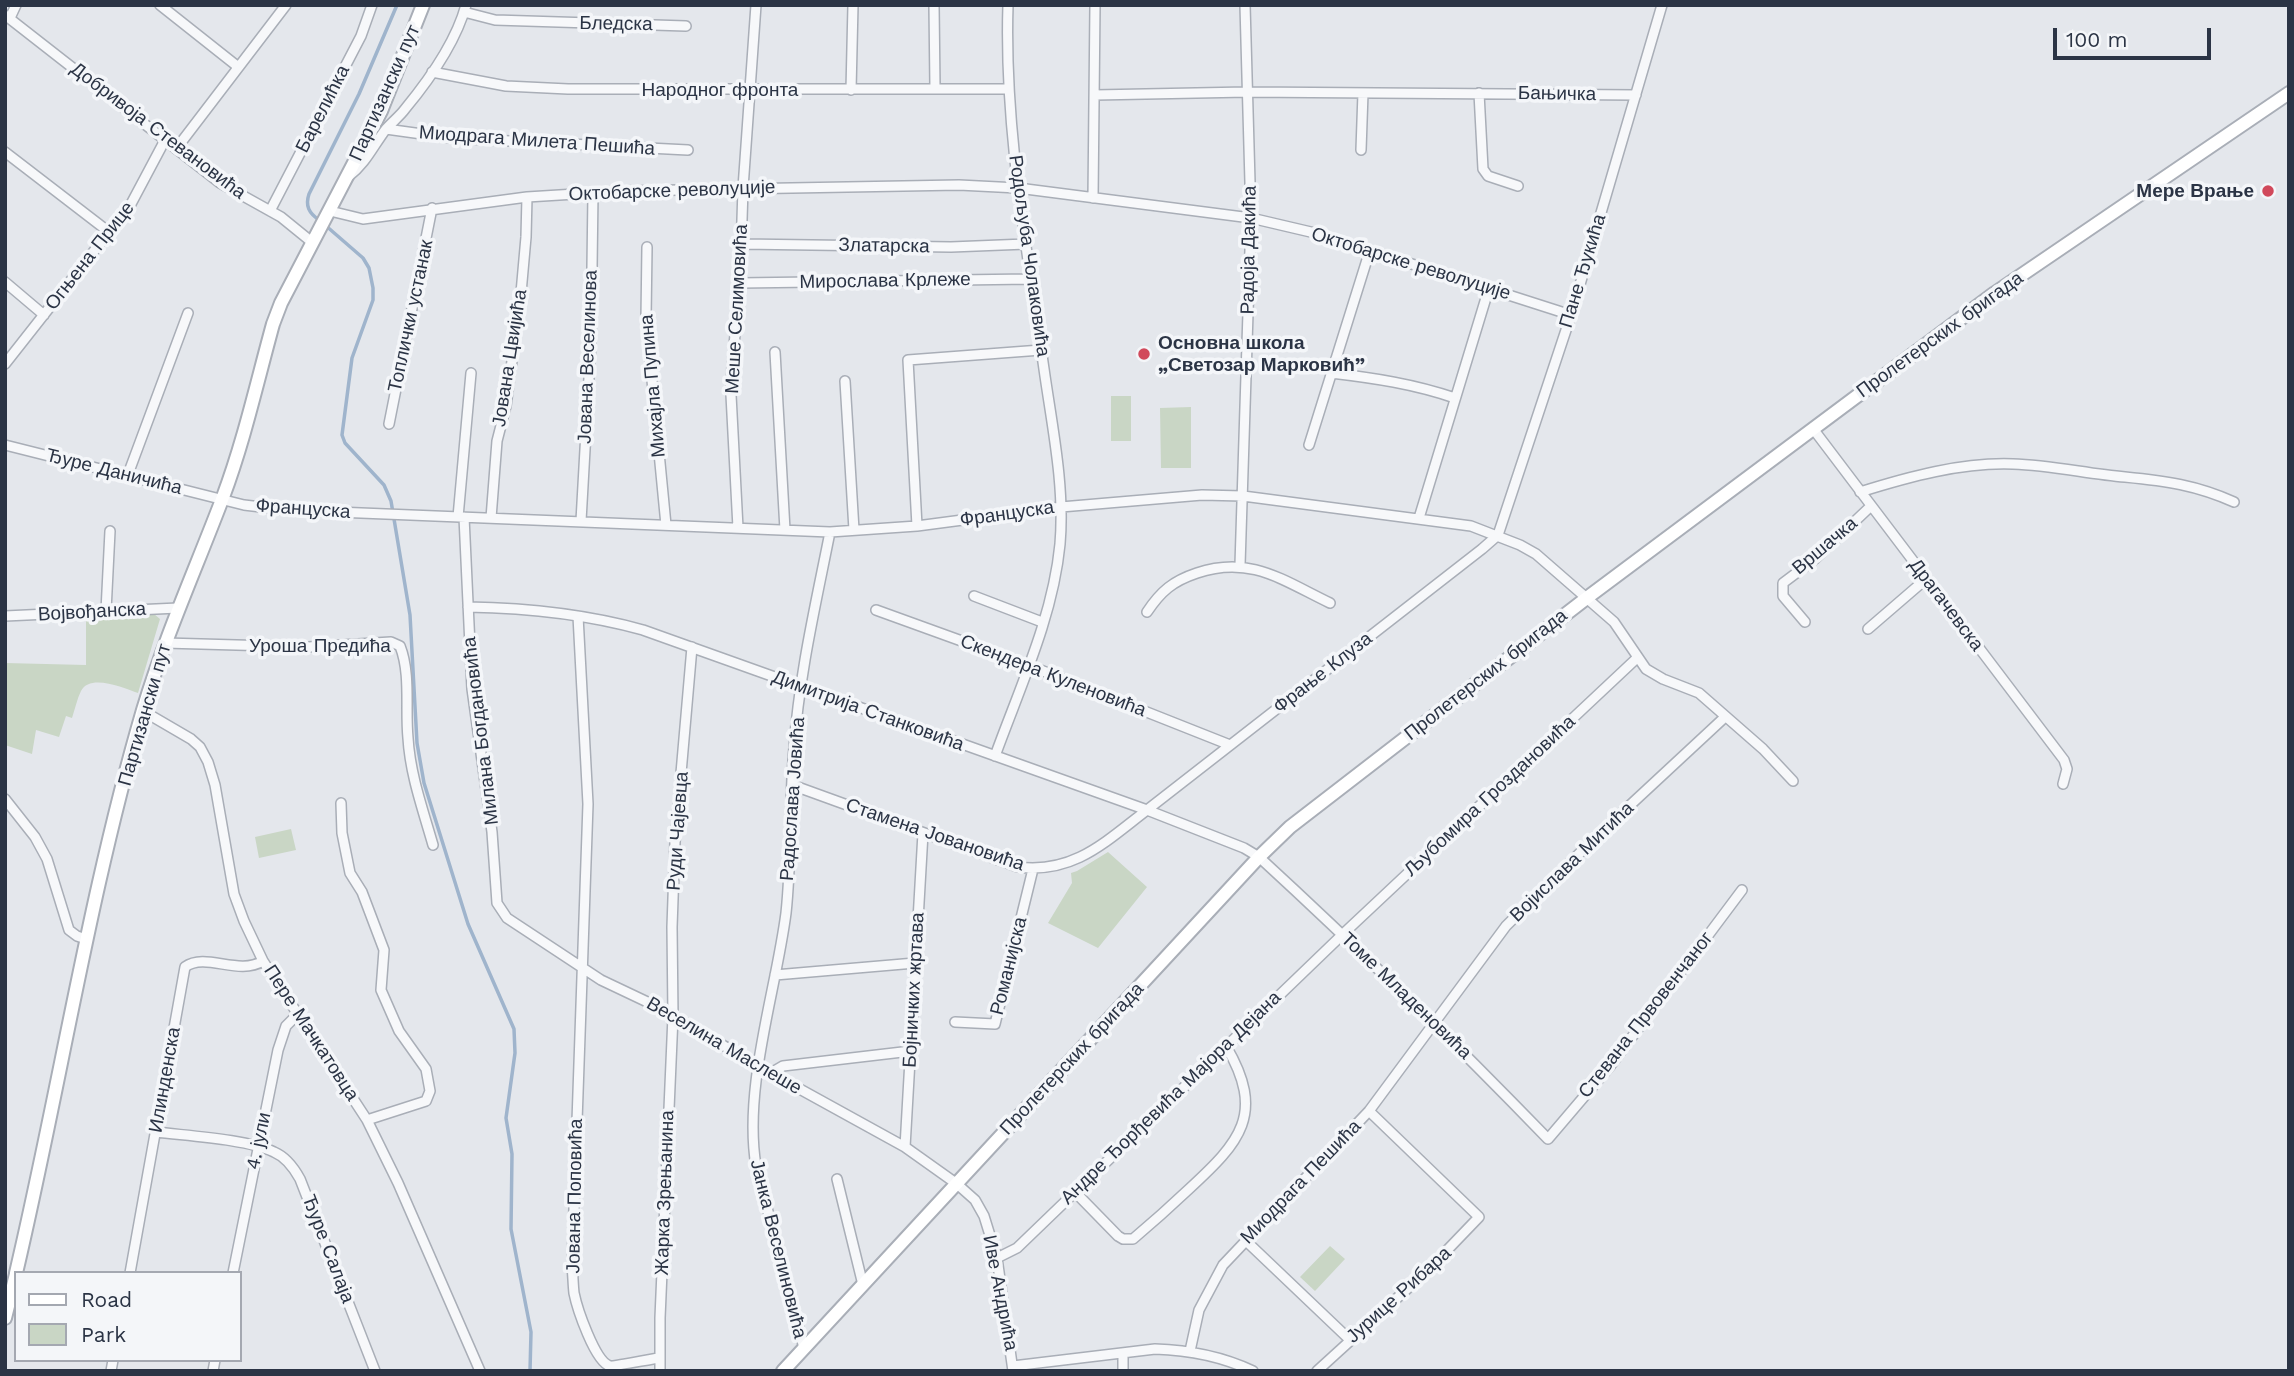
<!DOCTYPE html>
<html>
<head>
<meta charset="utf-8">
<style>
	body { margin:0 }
	#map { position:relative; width:2294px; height:1376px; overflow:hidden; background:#e4e7ec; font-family:"Work Sans",sans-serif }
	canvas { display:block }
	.frame { position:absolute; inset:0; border:7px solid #2b3445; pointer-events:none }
	.legend { position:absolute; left:14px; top:1271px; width:228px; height:91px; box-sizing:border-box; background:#f4f6f9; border:2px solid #a4a8b1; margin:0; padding:9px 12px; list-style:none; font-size:21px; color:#2b3445 }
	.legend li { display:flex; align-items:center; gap:14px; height:35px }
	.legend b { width:35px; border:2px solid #a4a8b1 }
	.scale { position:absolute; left:2053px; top:28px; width:158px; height:32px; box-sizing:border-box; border:4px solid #2b3445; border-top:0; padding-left:9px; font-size:21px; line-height:24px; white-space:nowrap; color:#2b3445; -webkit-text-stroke:5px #f4f6f9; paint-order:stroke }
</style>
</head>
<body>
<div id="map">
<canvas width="2294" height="1376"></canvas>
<div class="frame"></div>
<ul class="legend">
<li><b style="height:9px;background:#fff"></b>Road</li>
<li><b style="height:19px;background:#c9d6c5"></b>Park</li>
</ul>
<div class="scale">100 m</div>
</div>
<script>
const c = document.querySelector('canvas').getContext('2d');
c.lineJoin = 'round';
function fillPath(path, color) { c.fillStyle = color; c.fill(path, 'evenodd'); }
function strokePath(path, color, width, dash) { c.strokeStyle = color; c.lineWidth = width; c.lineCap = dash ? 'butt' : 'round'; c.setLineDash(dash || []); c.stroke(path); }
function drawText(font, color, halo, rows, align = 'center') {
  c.font = font + ' "Work Sans",sans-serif'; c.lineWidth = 7; c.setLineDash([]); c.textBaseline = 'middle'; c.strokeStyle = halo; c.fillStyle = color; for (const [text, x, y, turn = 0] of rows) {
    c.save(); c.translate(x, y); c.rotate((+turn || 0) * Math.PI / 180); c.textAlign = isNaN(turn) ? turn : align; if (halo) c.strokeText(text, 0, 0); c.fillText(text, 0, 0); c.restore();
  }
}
const green = new Path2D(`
	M1111,396H1131V441H1111Z
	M1191,407V468H1161L1160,408Z
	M154,614L160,619L138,693C124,688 90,673 81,691C77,699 75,709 72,718L66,716L59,737L36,730L32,754L5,745L7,719L5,663L86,665V619Z
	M291,829L296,850L259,858L255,837Z
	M1108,852L1147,887L1098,948L1048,923L1072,883L1071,873L1077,871Z
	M1330,1246L1345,1259L1315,1291L1300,1277Z`);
const stream = new Path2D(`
	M319,220C309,213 305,206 309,194L359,94L397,5
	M325,225L363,258L369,268L373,288V300L352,358L342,435L345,443L384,485L391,501L410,615L417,743L424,783L468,924L514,1029L515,1053L506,1118L512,1154L511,1229L531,1332L530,1371`);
const street = new Path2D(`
	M160,5L237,66
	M934,5L935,88
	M464,12L495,20L686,26
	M5,15L220,183L281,217L313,243
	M10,18L16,5
	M432,72L506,86L568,89H1009
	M851,90L853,5
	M1479,93L1483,169L1488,176L1518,186
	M1095,95L1247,92L1636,95
	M386,129L451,138L688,150
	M176,149L286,5
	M1361,150L1363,93
	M5,152L109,232
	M349,176C366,163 373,146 386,129C392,122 400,116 405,109C429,80 456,42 466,5
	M1093,198L1095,5
	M270,211L361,36L372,5
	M330,211L363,219L527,197L624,191L959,185L1018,188L1251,218L1315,233L1571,315
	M742,244L951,247L1026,244
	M647,247L646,318L666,525
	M5,282L44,315
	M740,283L1030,279
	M775,352L785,530
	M5,364L131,204L165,140
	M1331,373C1374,378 1414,384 1455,398
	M845,381L854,530
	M389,424L432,208
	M1814,430L2064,760L2067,769L2063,784
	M5,445L244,505L287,510L830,532L917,526L1061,507L1202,495L1243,496L1471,526L1520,545L1536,554L1614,622L1646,669L1663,679L1699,693L1763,749L1793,781
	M1309,445L1370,250
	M127,477L188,313
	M1860,492C1908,477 1962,462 2013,464C2051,465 2088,474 2125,477C2166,481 2196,485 2234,502
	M458,517L471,373
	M464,517L472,689L492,832L497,903L507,918L601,980L660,1008L758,1066L905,1147L957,1184L975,1200L984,1216L997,1258L1013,1371
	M491,518L497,441L506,406L521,293L526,237L527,197
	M1419,518L1489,288
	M581,521L591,342L593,193
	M917,526L908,360L1041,350
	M738,528L731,395L732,366L740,283L743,188L756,5
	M1240,565L1251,218L1245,5
	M974,596L1042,622
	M468,607C527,608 586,614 643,630L1147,810L1244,848L1259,857C1358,948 1454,1042 1548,1139L1611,1065L1742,890
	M876,610L1028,665L1230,745
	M106,611L110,531
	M1147,612C1161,591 1173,581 1197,573C1250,555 1282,580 1330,603
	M5,616L178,608
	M578,616L588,804L572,1266C573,1275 573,1284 574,1293C577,1308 595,1362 610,1366C612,1367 651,1359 659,1358
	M1805,622L1783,596V583L1815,559L1871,506
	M1868,629L1926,579
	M165,643L308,647L391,642L400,646C411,674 405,709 408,738C410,774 423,810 433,845
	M143,711L191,739L200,747L208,762L215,785L234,894L244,921L263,961L367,1120L398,1183L480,1371
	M995,756C1020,687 1053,617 1060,544C1065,486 1052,426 1044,369C1027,249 1004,127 1008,5
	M792,785L1018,867C1074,874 1105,842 1147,810L1482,549L1498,535L1571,315L1662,5
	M5,799L35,837L47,859L69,930L77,936L86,939
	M341,803L342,833L350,873L362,892L384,950L381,990L399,1031L426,1069L430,1091L426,1101L367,1120
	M775,975L915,963
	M955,1022L995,1024L1033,869
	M771,1073L783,1066L911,1051
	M156,1132C188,1136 247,1139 274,1152C286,1157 294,1168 300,1179L375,1371
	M905,1147L923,833
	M837,1179L863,1285
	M1074,1191L1118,1236L1123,1239H1133C1152,1223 1171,1206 1189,1189C1240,1142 1266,1114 1226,1046
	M1245,1240L1350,1340
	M997,1258L1017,1248L1343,934L1637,658
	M130,1273L185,967C206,952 238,976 263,961
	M233,1273L278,1050L286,1026L297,1015
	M804,1348L756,1166C743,1088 776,991 786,913C792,858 789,802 794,748C799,675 816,603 830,532
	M1190,1351L1199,1310L1223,1265L1369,1111L1506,926L1599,834L1725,717
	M1123,1353V1371
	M1013,1366L1155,1349C1189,1350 1221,1356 1253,1371
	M111,1371L113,1360
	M213,1371L215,1360
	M660,1371V1318L673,1016L672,927L675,842L692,647
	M1317,1371L1429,1269L1479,1217L1369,1111`);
const secondary = new Path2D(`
	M16,1273C60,1086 89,895 143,710C165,637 196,568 223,497C244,441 257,382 273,324L281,303L381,111L423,5
	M5,1318L16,1274
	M783,1371L1259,857L1290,827L1588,597L1995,293L2289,93`);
const markers = [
	[2268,191,7,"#d1495b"],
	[1144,354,7,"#d1495b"]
];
const streetNames = [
	["Бледска",616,24,1],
	["Народног фронта",720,90],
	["Партизански пут",385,93,-66],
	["Бањичка",1557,94,1],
	["Барелићка",323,109,-63],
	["Добривоја Стевановића",158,131,37],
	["Миодрага Милета Пешића",537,141,4],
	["Октобарске револуције",672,191,-2],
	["Златарска",884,246,1],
	["Радоја Дакића",1249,250,-89],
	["Огњена Прице",90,256,-52],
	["Родољуба Чолаковића",1029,256,82],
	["Октобарске револуције",1411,264,17],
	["Пане Ђукића",1583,271,-73],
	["Мирослава Крлеже",885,281,-1],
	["Меше Селимовића",737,309,-87],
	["Топлички устанак",411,316,-78],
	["Пролетерских бригада",1940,335,-36],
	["Јована Веселинова",588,357,-88],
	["Јована Цвијића",510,358,-81],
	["Михајла Пупина",653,386,-95],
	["Ђуре Даничића",114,472,14],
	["Француска",303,509,4],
	["Француска",1007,514,-8],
	["Вршачка",1825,546,-40],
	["Драгачевска",1946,605,53],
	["Војвођанска",92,612,-3],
	["Уроша Предића",320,646],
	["Фрање Клуза",1323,673,-38],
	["Пролетерских бригада",1486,675,-38],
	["Скендера Куленовића",1053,676,21],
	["Димитрија Станковића",868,711,20],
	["Партизански пут",145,715,-74],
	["Милана Богдановића",481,731,-97],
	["Љубомира Гроздановића",1490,796,-43],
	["Радослава Јовића",793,799,-86],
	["Руди Чајевца",678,831,-86],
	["Стамена Јовановића",935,835,19],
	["Војислава Митића",1572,862,-44],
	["Романијска",1009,966,-76],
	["Бојничких жртава",914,990,-87],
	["Томе Младеновића",1406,996,44],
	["Стевана Првовенчаног",1646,1015,-52],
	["Пере Мачкатовца",311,1033,57],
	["Веселина Маслеше",724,1046,30],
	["Пролетерских бригада",1072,1059,-47],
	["Илинденска",165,1080,-80],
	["Андре Ђорђевића Мајора Дејана",1171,1098,-44],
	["4. јули",259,1141,-78],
	["Миодрага Пешића",1301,1182,-46],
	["Жарка Зрењанина",665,1193,-88],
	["Јована Поповића",575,1196,-89],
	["Ђуре Салаја",328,1249,69],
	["Јанка Веселиновића",778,1249,76],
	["Иве Андрића",1000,1293,79],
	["Јурице Рибара",1399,1295,-42]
];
const poiNames = [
	["Мере Врање",2254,191],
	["Основна школа",1158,343,"left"],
	["„Светозар Марковић”",1158,365,"left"]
];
fillPath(green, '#c9d6c5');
strokePath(stream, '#9fb4cc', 3.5);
strokePath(street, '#a9aeb7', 12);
strokePath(secondary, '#a9aeb7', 16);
strokePath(street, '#f7f8fa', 9);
strokePath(secondary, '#fff', 12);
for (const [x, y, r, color] of markers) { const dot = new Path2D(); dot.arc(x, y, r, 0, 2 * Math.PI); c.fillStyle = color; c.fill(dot); strokePath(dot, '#f4f6f9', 2.5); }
drawText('19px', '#2b3445', '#f4f6f9', streetNames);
drawText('bold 19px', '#2b3445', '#f4f6f9', poiNames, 'right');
</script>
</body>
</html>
